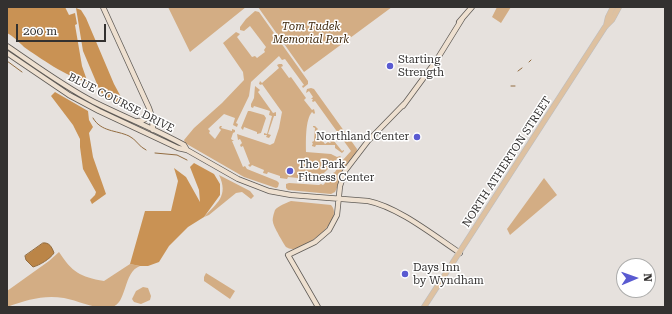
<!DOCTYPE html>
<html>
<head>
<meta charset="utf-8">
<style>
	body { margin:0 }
	#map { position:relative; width:672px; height:314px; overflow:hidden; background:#e6e1dd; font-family:"Roboto Serif",serif }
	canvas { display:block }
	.frame { position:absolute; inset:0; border:8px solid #333130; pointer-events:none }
	.north { position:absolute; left:616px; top:258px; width:40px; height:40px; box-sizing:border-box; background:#fff; border:1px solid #adadac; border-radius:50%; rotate:88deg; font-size:11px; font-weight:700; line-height:16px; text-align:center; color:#333130 }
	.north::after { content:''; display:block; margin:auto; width:14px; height:18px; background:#595ad1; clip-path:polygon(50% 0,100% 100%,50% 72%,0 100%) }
	.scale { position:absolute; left:16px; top:24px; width:90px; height:18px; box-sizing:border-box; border:2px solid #333130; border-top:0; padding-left:5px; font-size:12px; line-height:14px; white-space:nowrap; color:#333130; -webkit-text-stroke:3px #fff; paint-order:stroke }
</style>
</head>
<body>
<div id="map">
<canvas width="672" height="314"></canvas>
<div class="frame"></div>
<div class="north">N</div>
<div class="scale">200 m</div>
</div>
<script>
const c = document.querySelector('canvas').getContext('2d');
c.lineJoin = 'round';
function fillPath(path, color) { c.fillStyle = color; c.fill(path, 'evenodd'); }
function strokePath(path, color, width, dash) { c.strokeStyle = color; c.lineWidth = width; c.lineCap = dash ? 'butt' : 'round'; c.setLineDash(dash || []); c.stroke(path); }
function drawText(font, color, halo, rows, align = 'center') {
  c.font = font + ' "Roboto Serif",serif'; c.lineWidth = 3; c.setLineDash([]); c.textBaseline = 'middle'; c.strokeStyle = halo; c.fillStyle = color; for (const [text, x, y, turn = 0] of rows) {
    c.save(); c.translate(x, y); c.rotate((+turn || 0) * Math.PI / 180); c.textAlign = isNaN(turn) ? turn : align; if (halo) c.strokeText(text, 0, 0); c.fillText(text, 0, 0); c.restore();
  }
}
const green = new Path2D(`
	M168,7H246L190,52Z
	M258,7H392L304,72Z
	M497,7H511L501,23L492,17Z
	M255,11L259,12L308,81V84L303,88L302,86L304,85L285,59L282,60L279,56L251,82L249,96L236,123L238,124L237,127L233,125L235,118L224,114L208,129L210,131L209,133L215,139L221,130L219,128L220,126H222L221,128L232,131V129L235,130V132L233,133L231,139L234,141H232L243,167L245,166L247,169L277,181L279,183L278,187L276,188L244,177L185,143L184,140L194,128L222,103L244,80L243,72L223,43L236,32L240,34L237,37L252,57L255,56L257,58L265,52L264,50L266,47L250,26L244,31L240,30V27L246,19Z
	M279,64H282L283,66L281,67L289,78L291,77L306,98L304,100L312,110L314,109L315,113L314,114L312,112C305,120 306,142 306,152L331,154L337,157L340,156L341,157L340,159L337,158L336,161L337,163L335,165L333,164L317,180L288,177L287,179L280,178V176L268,172L267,174L263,173L264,170L252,165L250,167L248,165L250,164L243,146L241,147L240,145L242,143L240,139L238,140L237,134L270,145L274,143L279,128L282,112L262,84L261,85L259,84L260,81L262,83L279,68L277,65Z
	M255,86L260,90L258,92L273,113L276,112V116H274L268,134L271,135L269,138L266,137L267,135H264V133L267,134L272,116L269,115L270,111L254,106L253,108L251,107V104L254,98Z
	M311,88L314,89L357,149C357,156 350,160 346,165C340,173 340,183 335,192L331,194L288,190L286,188V184L289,183L319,185L321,184L323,185L334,174L333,173L335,172L342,161L351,151L315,101L313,102L312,101L313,99H311L313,97L309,91L306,93L307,89Z
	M248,111H250L264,115L266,118L261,133L257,134V132L244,127L243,130L241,128Z
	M313,126H315L318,129L316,131L318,134L320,133L324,139L322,140L325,144L328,142L330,143L331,142L330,140L333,138L336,139L334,141L342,151L344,150V151L342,153L335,148V145H316L315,147L312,146V145L313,144L312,142L314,141L315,128L313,127Z
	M219,175L250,191L254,196L251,199L242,192L236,193L209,215L204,217C217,203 229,196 219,175Z
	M544,178L557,195L510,235L507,229Z
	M291,201L331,205C345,220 306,249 292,249C290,249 288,248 286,247C284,244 273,226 273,222C272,219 274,213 275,210C278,206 286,203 291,201Z
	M59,252C72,272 80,277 104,281L130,264L140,266C123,272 127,304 112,307C95,310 80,301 64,298C42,295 28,300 7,307V291L49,261Z
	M206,273L235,291L230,299L204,281V277Z
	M143,287L148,288L151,296L150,300L141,304L134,302L132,299L136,291Z`);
const forest = new Path2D(`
	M7,7H65L69,15L75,13L77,24L75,25L82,66L90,89H88L85,81C69,78 38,57 24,47C19,42 13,36 7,33Z
	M76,8L81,10L86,18L114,84L128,110L105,97L100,91L83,51Z
	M55,92L88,111L89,120L93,127L89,133L93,157L106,194L92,204L90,200L95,195L96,192L83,169L80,147V139L73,125L51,96Z
	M194,163L214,174L220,184V195L204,217L188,227L169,246L159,262L148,266H140L130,264L145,211H171L178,181L174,168L186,177L200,202L199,190L190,167Z`);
const water = new Path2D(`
	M43,243C49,242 52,247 54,253C50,259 40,265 33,267L26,260L25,256Z`);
const stream = new Path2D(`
	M7,61L22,72
	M529,62L531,60
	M518,71L522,68
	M511,86H515
	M93,118C101,132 116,130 129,136C136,139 139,147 146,150
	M155,153L177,155L187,160`);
const secondary = new Path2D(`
	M103,7L149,108L152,117L153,130
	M459,22L472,7
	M7,46C35,65 63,86 94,102C124,117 155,129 184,145L187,150
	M7,53L69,95L99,111L178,148L187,150L238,179L269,191L291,195L368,201C398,207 433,235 460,253
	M403,106L436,61L462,19
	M138,121C145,121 149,117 149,109
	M318,307L288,255L315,242L329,230L337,215L340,186L345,171L368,141L404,104`);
const primary = new Path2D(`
	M606,26L608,17L613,7
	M424,307L605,27L612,20L619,7`);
const markers = [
	[390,66,4,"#595ad1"],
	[417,137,4,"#595ad1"],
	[290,171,4,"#595ad1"],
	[405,274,4,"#595ad1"]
];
const parkNames = [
	["Tom Tudek",311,27],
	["Memorial Park",311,40]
];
const poiNames = [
	["Starting",398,60],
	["Strength",398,73],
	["Northland Center",409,137,"right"],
	["The Park",298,165],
	["Fitness Center",298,178],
	["Days Inn",413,268],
	["by Wyndham",413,281]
];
const streetNames = [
	["BLUE COURSE DRIVE",121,103,27],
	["NORTH ATHERTON STREET",507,162,-57]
];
fillPath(green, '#d3ad84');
fillPath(forest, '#c99254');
fillPath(water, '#bb8547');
strokePath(water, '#926c40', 1);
strokePath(stream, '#926c40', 1);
strokePath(secondary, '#5f5b57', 6);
strokePath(primary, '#bebdbd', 6);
strokePath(secondary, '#eee0d0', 4.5);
strokePath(primary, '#dec1a0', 5);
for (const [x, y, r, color] of markers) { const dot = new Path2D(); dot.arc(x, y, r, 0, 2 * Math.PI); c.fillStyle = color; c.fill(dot); strokePath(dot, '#fff', 1.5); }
drawText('italic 11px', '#40290d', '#fff', parkNames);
drawText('11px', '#333130', '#fff', poiNames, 'left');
drawText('11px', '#333130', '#fff', streetNames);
</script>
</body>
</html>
